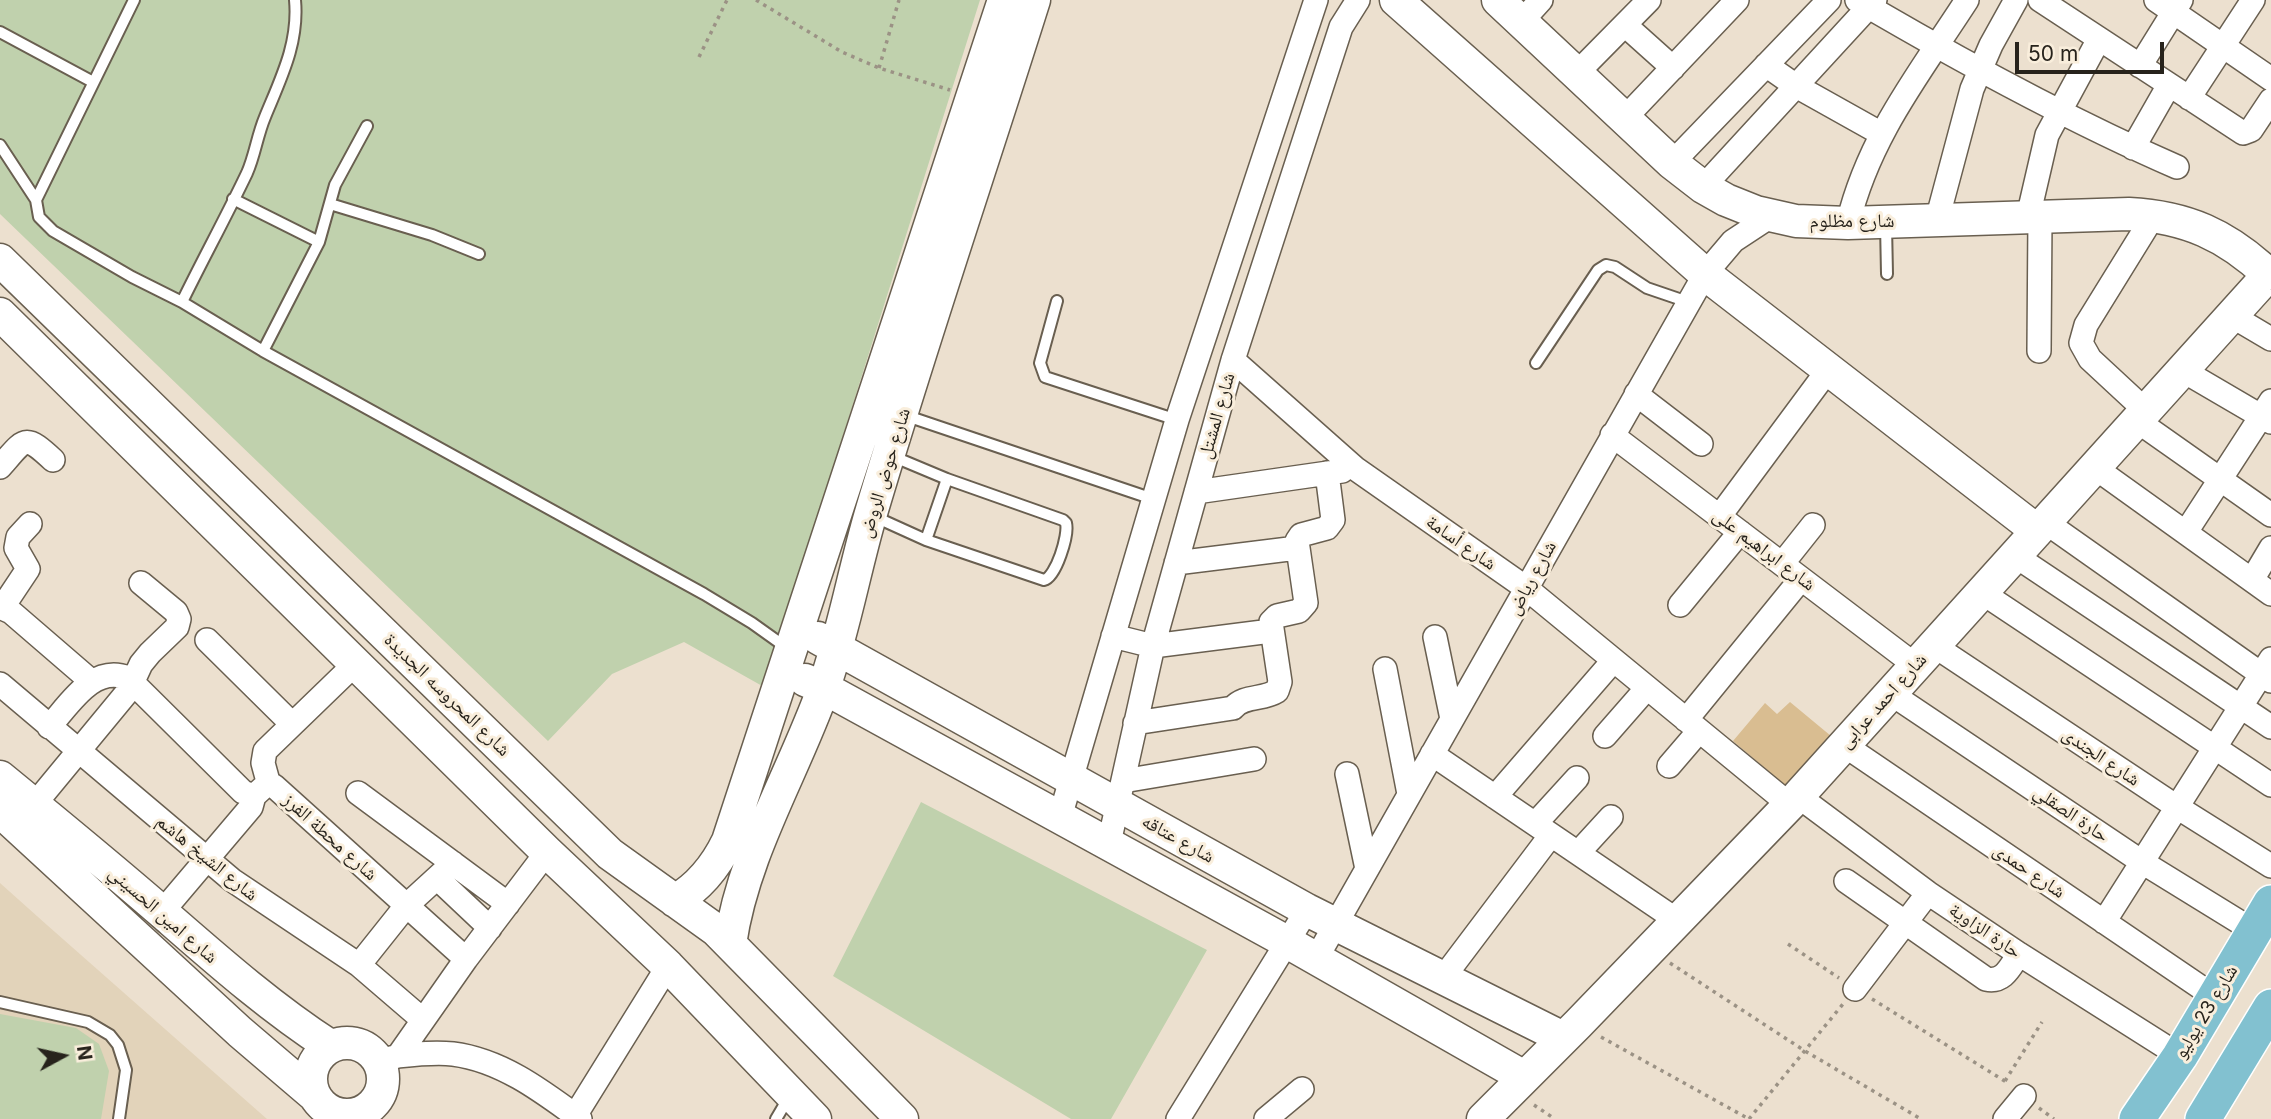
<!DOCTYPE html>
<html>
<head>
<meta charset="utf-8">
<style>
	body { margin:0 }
	#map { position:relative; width:2271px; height:1119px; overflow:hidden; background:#ece0cf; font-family:Inter,sans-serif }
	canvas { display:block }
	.north { position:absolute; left:28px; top:1021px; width:70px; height:70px; -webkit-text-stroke:5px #f9eedc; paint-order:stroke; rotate:82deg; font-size:19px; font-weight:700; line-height:28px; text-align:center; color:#27231c }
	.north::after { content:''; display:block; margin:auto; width:24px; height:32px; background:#27231c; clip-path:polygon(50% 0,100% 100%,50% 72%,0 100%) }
	.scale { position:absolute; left:2015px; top:42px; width:149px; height:32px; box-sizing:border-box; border:4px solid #27231c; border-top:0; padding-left:9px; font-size:21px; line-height:24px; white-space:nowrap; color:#27231c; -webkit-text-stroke:5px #f9eedc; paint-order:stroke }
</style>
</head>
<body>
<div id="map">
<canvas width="2271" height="1119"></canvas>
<div class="north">N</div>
<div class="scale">50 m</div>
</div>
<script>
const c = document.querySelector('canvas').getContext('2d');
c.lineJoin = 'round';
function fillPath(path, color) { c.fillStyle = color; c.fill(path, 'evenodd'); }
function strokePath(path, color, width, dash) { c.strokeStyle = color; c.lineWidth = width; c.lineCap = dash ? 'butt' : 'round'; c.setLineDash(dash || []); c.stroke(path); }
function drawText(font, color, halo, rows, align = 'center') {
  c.font = font + ' Inter,"Noto Naskh Arabic",sans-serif'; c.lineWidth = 6; c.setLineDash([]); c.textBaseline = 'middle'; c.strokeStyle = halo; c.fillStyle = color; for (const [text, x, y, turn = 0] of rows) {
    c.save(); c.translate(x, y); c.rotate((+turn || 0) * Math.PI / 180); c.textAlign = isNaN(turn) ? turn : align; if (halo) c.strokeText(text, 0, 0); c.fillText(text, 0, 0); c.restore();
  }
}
const built = new Path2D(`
	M0,883L47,925L267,1119H0Z`);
const green = new Path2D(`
	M0,0H980L764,687L684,642L612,674L548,741L0,214Z
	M921,802L1207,950L1111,1119H1071L833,976Z
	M0,1014L76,1028L99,1044L109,1071L101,1119H0Z`);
const building = new Path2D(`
	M1790,702L1831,736L1788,788L1733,741L1765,703L1777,714Z`);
const path = new Path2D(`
	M756,0L842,52L879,68L950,90
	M699,57L727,0
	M879,68L899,0
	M1788,944L1839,978
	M1670,963L1805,1051L1921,1119
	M1872,999L2008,1083
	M1601,1037L1749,1119
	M2005,1081L2042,1022
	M1534,1105L1555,1119
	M2039,1108L2054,1119
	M1749,1119L1843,1004`);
const lane = new Path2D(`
	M0,32L93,82
	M0,145L36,200L39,217L53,231L132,277L182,302L263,351L319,242L335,185L367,126
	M233,199L319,242
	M36,200L134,0
	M330,204L432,235L479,254
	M1886,225L1887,274
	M1057,301L1040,363L1045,377L1177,420
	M182,302C203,259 226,217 247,173C255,155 257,136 265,117C281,78 299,43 295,0
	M263,351L704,594L752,623L787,648
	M1536,363L1598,270L1606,265L1615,267L1647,288L1688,302
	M904,415L1153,499
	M873,516L926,540L1044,580C1056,577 1069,535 1066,523L1063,520L947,479L892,456
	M926,540L947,479
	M0,1002L88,1022L110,1035L118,1045L126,1070L119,1119
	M776,1119L789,1097`);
const street = new Path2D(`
	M1857,0C1961,61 2067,119 2177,167
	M2040,0L2243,133L2251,130L2271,100
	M2156,0L2271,79
	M1521,22L1541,0
	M1625,25L1673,68
	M1766,65L1796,86L1880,133
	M2140,66L2181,0
	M1576,74L1649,0
	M2189,98L2253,0
	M1624,119L1737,0
	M2133,148L2169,85
	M1672,163L1829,0
	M1703,187L1875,0
	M2028,217L2047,135L2099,39
	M1937,220L1972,89L1991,45L2016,0
	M1848,223C1869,136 1920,73 1967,0
	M2232,316L2271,339
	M2039,351L2040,217
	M1233,360L1356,469L1526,588L1790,805
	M2182,370L2271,422
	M1636,394L1701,444
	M2145,410L2090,359L2081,343L2086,325L2154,215
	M2136,420L2271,515
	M1612,435L1915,665
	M0,467C25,439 24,433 53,460
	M2094,467L2271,594
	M1196,492L1342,471
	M1719,517L1828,370
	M2044,521L2271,681
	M2186,532L2271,401
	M2014,555L2271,727
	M1176,563L1297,548
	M1782,564L1813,525
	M2252,580L2271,548
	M1981,592L2271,785
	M1680,605L1740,532
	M0,607L11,612L91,681
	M2,608L28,569L16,548L18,537L30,524
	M1113,636L1153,646L1271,631
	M1435,637L1452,719
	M207,640L292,724
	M1933,645L2177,807L2271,866
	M1385,669L1409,794
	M0,684L232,880L359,965L423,1020
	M1890,693L2142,862L2254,931
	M1686,720L1801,579
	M1135,723L1233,708C1244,695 1263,700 1277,691L1280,682L1271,622L1277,616L1299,611L1306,603L1297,541L1301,535L1327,528L1333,520L1327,473
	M49,727C70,704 93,664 128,678L243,792L254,796L266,785L274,786L466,959
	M1605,736L1647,688
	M1844,745L2215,997
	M1432,754L1678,921
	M1669,766L1699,731
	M1347,774L1367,869
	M1123,781L1254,759
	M269,785L263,763L265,751L356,663
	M358,793L508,904
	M1798,796L1928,893L2019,954L2180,1056
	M1495,797L1613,661
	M34,805L129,690L141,664L150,653L177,627L179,619L176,612L141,583
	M1060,817L1177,420L1316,0
	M1535,824L1577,778
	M1109,843L1153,646L1233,360L1341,27L1358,0
	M1578,853L1611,817
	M437,878L490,928
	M1846,881L1986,979C2004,983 2010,967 2019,954
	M162,912L251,807L254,796
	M2104,922L2271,659
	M1316,959L1705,274L1733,241L1771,216
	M359,965L406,906L453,863
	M1443,978L1551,835
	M1855,989L1928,893
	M398,1056C417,1054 435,1052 453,1054C501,1060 542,1091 580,1119
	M380,1061L398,1056L466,959L547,852
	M573,1119L668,966
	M1178,1119L1307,910
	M1266,1119L1302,1089
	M2005,1119L2024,1096`);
const secondary = new Path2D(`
	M1396,0L1705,274L2036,530
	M1498,0L1672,163L1703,187L1726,200L1756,212L1796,221L1848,223L2129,214C2187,217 2226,235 2268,274
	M0,260L610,854L716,930L902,1119
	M0,314L547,852L668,966L815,1119
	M818,638L1307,910L1563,1038
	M805,680L824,688L1287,942L1524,1077
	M0,777C55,822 110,867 164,914C218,961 270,1007 330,1046
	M0,811L240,1032L315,1096
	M675,901C699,887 716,866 728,841L1004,0
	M730,944C743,853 794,772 824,687C844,630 854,571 871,513C922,341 980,171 1034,0
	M311 1079a36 36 0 1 1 72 0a36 36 0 1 1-72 0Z
	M1483,1119L1578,1024L1798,796L2271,272`);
const primary = new Path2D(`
	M2137,1119L2180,1056L2271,903
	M2203,1119L2271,1007`);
const streetNames = [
	["شارع مظلوم",1852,221],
	["شارع المشتل",1217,416,-74],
	["شارع حوض الروض",885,473,-73],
	["شارع أسامة",1461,543,35],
	["شارع ابراهيم على",1764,550,37],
	["شارع رياض",1532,578,-61],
	["شارع المحروسه الجديدة",447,695,44],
	["شارع احمد عرابى",1883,701,-48],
	["شارع الجندى",2101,757,34],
	["حارة الصقلي",2071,814,34],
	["شارع محطة الفرز",330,837,42],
	["شارع عتاقه",1178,839,29],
	["شارع الشيخ هاشم",207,858,39],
	["شارع حمدى",2029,871,34],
	["شارع امين الحسيني",163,915,41],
	["حارة الزاوية",1985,931,34],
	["شارع 23 يوليو",2206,1012,-59]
];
fillPath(built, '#e2d3ba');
fillPath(green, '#c0d1ad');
fillPath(building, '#d9bd91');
strokePath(lane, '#695f50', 14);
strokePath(street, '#695f50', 26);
strokePath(secondary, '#695f50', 35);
strokePath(primary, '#fff', 38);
strokePath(path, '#9b9285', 3.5, [3.5, 5]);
strokePath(lane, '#fff', 10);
strokePath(street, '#fff', 23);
strokePath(secondary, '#fff', 32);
strokePath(primary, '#82c1d0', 35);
drawText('19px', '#27231c', '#f9eedc', streetNames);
</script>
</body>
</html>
